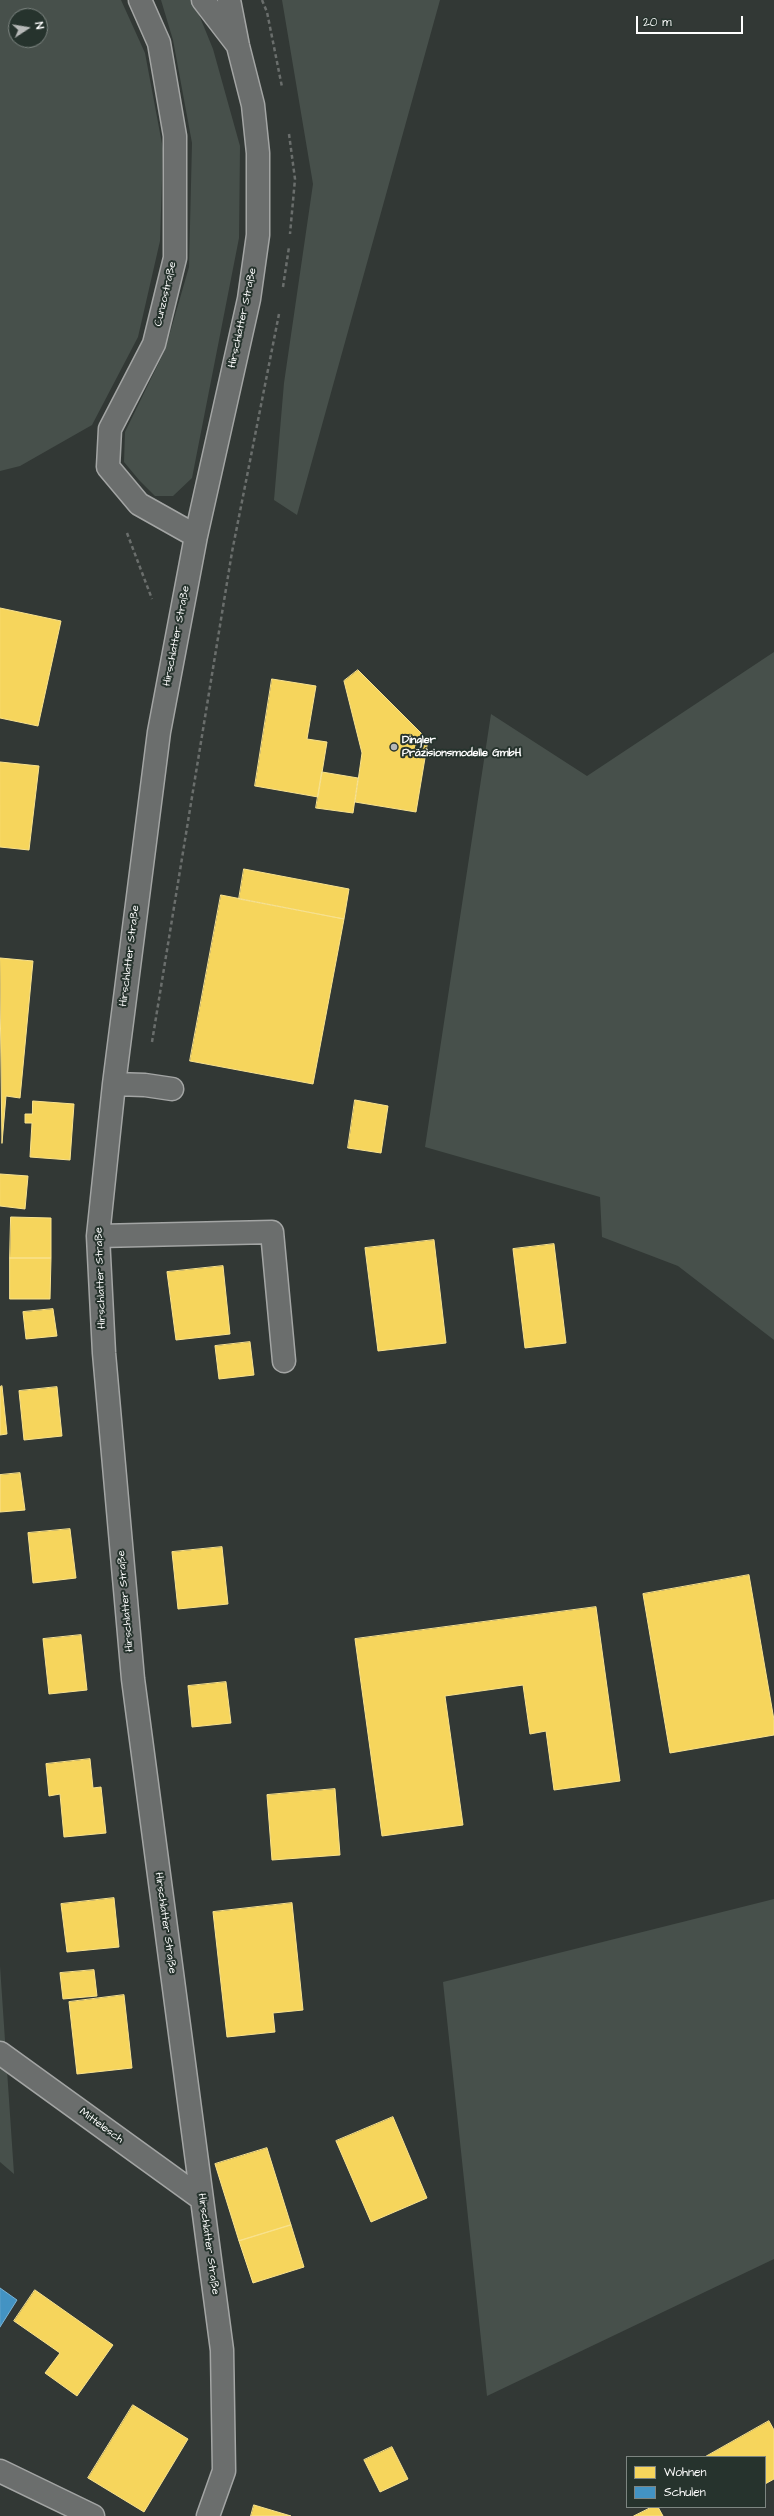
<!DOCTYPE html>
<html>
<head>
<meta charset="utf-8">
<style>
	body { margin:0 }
	#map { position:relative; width:774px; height:2516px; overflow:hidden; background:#323835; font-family:"Architects Daughter",sans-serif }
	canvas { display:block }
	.legend { position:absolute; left:626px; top:2456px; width:140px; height:52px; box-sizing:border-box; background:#26332d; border:1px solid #7d8581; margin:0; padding:5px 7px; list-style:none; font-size:12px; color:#fff }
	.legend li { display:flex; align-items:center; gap:8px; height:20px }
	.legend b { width:20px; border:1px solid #7d8581 }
	.north { position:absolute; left:8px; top:8px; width:40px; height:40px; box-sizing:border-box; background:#26332d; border:1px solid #7d8581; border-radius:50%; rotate:78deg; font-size:11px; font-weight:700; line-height:16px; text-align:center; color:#fff }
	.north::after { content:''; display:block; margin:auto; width:14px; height:18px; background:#b7b9b8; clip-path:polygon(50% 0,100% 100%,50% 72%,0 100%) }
	.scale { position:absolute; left:636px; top:16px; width:107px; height:18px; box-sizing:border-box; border:2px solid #fff; border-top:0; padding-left:5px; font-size:12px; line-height:14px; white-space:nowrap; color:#fff; -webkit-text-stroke:3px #26332d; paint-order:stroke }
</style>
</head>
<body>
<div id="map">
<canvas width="774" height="2516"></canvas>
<ul class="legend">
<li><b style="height:11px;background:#f6d55c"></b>Wohnen</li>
<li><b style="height:11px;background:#4393c3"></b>Schulen</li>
</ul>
<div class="north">N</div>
<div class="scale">20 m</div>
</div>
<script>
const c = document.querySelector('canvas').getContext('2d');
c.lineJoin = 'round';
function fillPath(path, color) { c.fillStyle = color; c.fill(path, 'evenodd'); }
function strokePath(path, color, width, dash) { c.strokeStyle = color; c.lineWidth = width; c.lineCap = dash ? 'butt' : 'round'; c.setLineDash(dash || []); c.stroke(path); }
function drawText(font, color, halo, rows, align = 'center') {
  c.font = font + ' "Architects Daughter",sans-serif'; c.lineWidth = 4; c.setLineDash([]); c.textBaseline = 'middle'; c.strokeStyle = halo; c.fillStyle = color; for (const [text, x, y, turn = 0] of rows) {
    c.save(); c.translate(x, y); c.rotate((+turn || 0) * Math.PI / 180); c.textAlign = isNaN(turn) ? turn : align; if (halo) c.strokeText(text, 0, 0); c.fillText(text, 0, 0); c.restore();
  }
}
const green = new Path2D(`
	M0,0H121L145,53L163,149L160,241L138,337L92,425L20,466L0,471ZM16,16H40V40H16Z
	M161,0H193L213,49L240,146L239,238L192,478L173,496H155L139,480L124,462L125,432L165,350L189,267L192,143L173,40Z
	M282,0H440L297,515L274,500L284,383L313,184Z
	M774,652V1340L678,1266L602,1237L600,1197L425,1147L491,714L587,776Z
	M774,1899V2259L487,2396L443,1982Z
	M0,1966L14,2174L0,2162Z`);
const homes = new Path2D(`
	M0,608L61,621L38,726L0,718Z
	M358,670L428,740L416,812L355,802L362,753L344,681Z
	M272,679L316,686L307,739L327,742L318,797L255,786Z
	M0,762L39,766L29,850L0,847Z
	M322,772L358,778L353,813L316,808Z
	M244,869L349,889L344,919L239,899Z
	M221,895L344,919L313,1084L190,1061Z
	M0,958L33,961L20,1098L6,1096L2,1143Z
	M355,1100L388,1106L381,1153L348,1148Z
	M33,1101L74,1104L70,1160L30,1157L32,1123H25V1114H32Z
	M0,1174L28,1176L25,1209L0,1206Z
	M11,1217L51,1218V1258H10Z
	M434,1240L446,1343L378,1351L365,1248Z
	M554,1244L566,1343L525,1348L513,1249Z
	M10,1258H51L50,1299H10Z
	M223,1266L230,1334L176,1340L167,1272Z
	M53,1309L57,1336L26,1339L23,1312Z
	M250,1342L254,1375L219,1379L215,1346Z
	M2,1386L7,1434L0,1435V1387Z
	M57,1387L62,1436L24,1440L19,1391Z
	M20,1473L25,1510L0,1512V1475Z
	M70,1529L76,1578L33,1583L28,1533Z
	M222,1547L228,1604L178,1609L172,1552Z
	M749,1575L774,1720V1735L670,1753L643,1594Z
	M596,1607L620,1781L554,1790L546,1731L530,1734L523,1685L445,1696L463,1825L382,1836L355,1639Z
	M81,1635L87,1690L49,1694L43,1639Z
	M226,1682L231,1723L192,1727L188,1686Z
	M90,1759L93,1788L101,1787L106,1833L64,1837L60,1794L49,1796L46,1764Z
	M335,1789L340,1855L272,1860L267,1795Z
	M114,1898L119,1947L67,1952L61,1904Z
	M292,1903L303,2010L273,2013L275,2032L227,2037L213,1912Z
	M94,1970L97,1996L63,1999L60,1973Z
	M124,1995L132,2068L77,2074L69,2002Z
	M393,2117L427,2198L371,2222L336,2141Z
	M267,2148L291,2225L239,2241L215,2164Z
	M291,2225L304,2267L253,2283L239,2241Z
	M35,2290L113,2345L77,2396L45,2373L60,2353L14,2321Z
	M133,2405L188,2439L144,2512L88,2478Z
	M769,2421L774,2430V2479L765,2484V2457H705Z
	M392,2447L408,2479L380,2492L364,2460Z
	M254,2505L291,2516H251Z
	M652,2507H658L663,2516H634Z`);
const schools = new Path2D(`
	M0,2288L17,2300L0,2327Z`);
const path = new Path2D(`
	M262,0L267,12L282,87
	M289,134L295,179L290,234
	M283,287L289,247
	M127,533L152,599
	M152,1042L232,552L279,314`);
const minor = new Path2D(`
	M140,0L159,43L175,136V258L154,344L110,429L108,467L139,504L196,536
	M203,0L236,43
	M114,1084L145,1085L172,1089
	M98,1236L272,1232L284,1361
	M0,2053L202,2199
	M0,2471L93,2516
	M208,2516L224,2471L222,2350L133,1679L104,1353L98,1236L114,1084L159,732L196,536L249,299L258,235V153L253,105L238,46L229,0`);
const markers = [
	[394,747,4,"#b7b9b8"]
];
const streetNames = [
	["Cunzostraße",166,294,-77],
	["Hirschlatter Straße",243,318,-78],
	["Hirschlatter Straße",177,636,-79],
	["Hirschlatter Straße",130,956,-83],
	["Hirschlatter Straße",101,1278,-92],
	["Hirschlatter Straße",126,1601,-95],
	["Hirschlatter Straße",165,1923,82],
	["Mittelesch",101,2126,36],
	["Hirschlatter Straße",208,2244,82]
];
const poiNames = [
	["Dingler",402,741],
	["Präzisionsmodelle GmbH",402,754]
];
fillPath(green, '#47504b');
fillPath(homes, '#f6d55c');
strokePath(homes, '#f9e28d', 1);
fillPath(schools, '#4393c3');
strokePath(schools, '#7bb3d5', 1);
strokePath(minor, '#a3a5a4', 25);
strokePath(path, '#6a6e6c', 2.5, [4, 3]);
strokePath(minor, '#6b6e6d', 22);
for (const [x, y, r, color] of markers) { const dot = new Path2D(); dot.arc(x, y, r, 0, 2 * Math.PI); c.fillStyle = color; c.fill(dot); strokePath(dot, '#26332d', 1.5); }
drawText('11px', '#fff', '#26332d', streetNames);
drawText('bold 11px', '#fff', '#26332d', poiNames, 'left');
</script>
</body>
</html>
